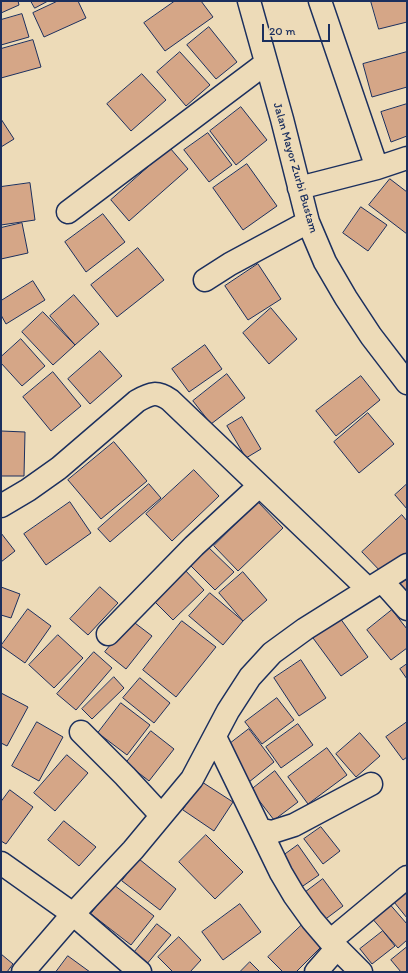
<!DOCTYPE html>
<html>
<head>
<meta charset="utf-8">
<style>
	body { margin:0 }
	#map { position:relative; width:408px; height:973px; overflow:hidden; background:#eddbb8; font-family:Itim,sans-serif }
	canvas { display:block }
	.frame { position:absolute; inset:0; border:2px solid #1b2f5e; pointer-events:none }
	.scale { position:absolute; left:262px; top:24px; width:68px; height:18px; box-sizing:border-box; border:2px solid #1b2f5e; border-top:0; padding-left:5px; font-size:12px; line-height:14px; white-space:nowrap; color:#1b2f5e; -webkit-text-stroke:3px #eddbb8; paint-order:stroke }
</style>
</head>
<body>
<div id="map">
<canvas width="408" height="973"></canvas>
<div class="frame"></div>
<div class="scale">20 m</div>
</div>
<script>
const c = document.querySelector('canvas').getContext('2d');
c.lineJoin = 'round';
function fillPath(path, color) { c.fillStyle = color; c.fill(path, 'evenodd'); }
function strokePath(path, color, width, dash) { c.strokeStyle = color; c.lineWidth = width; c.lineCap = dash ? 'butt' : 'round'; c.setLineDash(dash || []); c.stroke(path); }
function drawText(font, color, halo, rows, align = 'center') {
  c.font = font + ' Itim,sans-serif'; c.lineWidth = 4; c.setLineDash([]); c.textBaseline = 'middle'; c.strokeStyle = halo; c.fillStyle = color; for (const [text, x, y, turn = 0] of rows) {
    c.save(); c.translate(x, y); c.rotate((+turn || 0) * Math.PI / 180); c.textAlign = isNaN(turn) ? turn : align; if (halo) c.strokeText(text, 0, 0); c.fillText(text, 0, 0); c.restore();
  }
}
const building = new Path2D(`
	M1,1H18L19,5L1,13Z
	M31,1H48L35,8Z
	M58,1H78L86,18L44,37L33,13Z
	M175,1H201L213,17L165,51L144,23Z
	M371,1H407V22L379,29Z
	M22,14L29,37L1,45V20Z
	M209,27L237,62L216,79L187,45Z
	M33,40L41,67L1,78V49Z
	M180,52L210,85L186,106L157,72Z
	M407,52V87L372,97L363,64Z
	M142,74L166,100L131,131L107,104Z
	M407,104V136L391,142L381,112Z
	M241,107L267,140L236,165L210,131Z
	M1,119L14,139L1,147Z
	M208,133L232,165L209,182L184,150Z
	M170,148L188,169L129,221L111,200Z
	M247,164L277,206L243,230L213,188Z
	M390,179L407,192V234L369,205Z
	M30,183L35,220L1,225V187Z
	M361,207L387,225L368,251L343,233Z
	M103,214L125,242L86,272L65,242Z
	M22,223L28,253L1,259V228Z
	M138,248L164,280L117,317L91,285Z
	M258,264L281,299L248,320L225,286Z
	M33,281L45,300L6,324L1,315V301Z
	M74,295L99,324L75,345L50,316Z
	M271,308L297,339L269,364L243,333Z
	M43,312L75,345L53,365L22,332Z
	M21,339L45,366L22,386L1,363V357Z
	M205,345L222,369L189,392L172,369Z
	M100,351L122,376L90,404L68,379Z
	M53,372L81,406L51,431L23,397Z
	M227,374L245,398L211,424L193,401Z
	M361,376L380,400L336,436L316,411Z
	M368,413L394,444L359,473L334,442Z
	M242,417L261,449L246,458L227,426Z
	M1,431L25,432L24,476H1Z
	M114,442L147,481L101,519L68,480Z
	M194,470L219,496L172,541L146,514Z
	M149,484L161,498L110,542L98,529Z
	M407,484V509L395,495Z
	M70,502L91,533L46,565L24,534Z
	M258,502L283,528L238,571L214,546Z
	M402,515L407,521V552L383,574L362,552Z
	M1,533L15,551L1,562Z
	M207,546L234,572L215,590L189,564Z
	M183,568L204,590L173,620L151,598Z
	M243,572L267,600L243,621L219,593Z
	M407,579V604L395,588Z
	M1,587L20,594L11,618L1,615Z
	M100,587L118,603L88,635L70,619Z
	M210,593L243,621L223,645L189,616Z
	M28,609L51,626L25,663L1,646Z
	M392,610L407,629V648L391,660L367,630Z
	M340,618L368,657L341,676L313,638Z
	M131,620L152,636L126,669L105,652Z
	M182,621L216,647L176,697L143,670Z
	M58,635L83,658L54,688L29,665Z
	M94,652L112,668L76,710L57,694Z
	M301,660L326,698L299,716L274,678Z
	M407,664V679L400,669Z
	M114,677L124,688L92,719L82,709Z
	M140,678L170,703L154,723L123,698Z
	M1,693L28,707L7,746L1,743Z
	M277,698L294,720L262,744L245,722Z
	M121,703L150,725L127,755L98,733Z
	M37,722L63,737L39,781L12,766Z
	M407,722V757L403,760L386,737Z
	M298,724L313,745L281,768L266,747Z
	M249,729L274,762L249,782L223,749Z
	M151,731L174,749L149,781L126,763Z
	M360,733L380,756L356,777L336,754Z
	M327,748L347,775L308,804L288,777Z
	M67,755L88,773L55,811L34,793Z
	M275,771L298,802L274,820L251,790Z
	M202,782L233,802L214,831L183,810Z
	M10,790L33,807L6,844L1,841V802Z
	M64,821L96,847L79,866L48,840Z
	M321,827L340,851L323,864L304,839Z
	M206,835L243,872L215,899L179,862Z
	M298,845L319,875L300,888L280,858Z
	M139,859L176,889L160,910L122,881Z
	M323,879L343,906L323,921L303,894Z
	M407,883V918L390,897Z
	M114,885L154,916L131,945L91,914Z
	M387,901L407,924V940L398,948L370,916Z
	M240,904L261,932L223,960L202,932Z
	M157,924L171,935L146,965L133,954Z
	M303,924L323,945L296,972H283L268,957Z
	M383,931L395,946L372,964L360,949Z
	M179,937L201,960L190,972H173L158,957Z
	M407,947V972H401L391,960Z
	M1,954L13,964L7,972H1Z
	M68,956L90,972H56Z
	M250,962L260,972H240Z`);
const minor = new Path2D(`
	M249,1L282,119L308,222L325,262L346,298L371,336L407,383
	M320,1L377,168
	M299,188L377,168L407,158
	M68,212L266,63
	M205,280L230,264L308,222
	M1,506L28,490L59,468L137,401C151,393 157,391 170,400L368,589
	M382,581L407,609
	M108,634L194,546L259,486
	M81,732L125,776L161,815
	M215,737L281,873L294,895L312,920L330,941L361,972
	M262,830L272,832L294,825L371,784
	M1,863L73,914L140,972
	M330,941L407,877
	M23,972L73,914L133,850L192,779L228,711L250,677L272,653L305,629L407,565
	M316,972L337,948`);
const streetNames = [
	["Jalan Mayor Zurbi Bustam",295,168,74]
];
fillPath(building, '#d5a687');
strokePath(building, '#1b2f5e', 1);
strokePath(minor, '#1b2f5e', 25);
strokePath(minor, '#eddbb8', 22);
drawText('12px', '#1b2f5e', '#eddbb8', streetNames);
</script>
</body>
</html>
